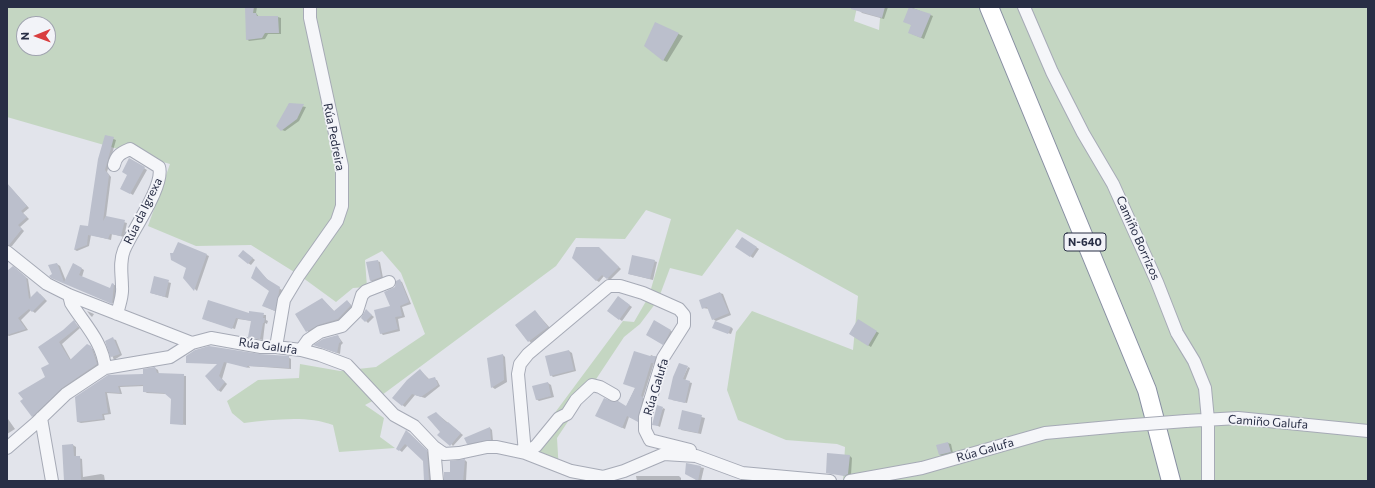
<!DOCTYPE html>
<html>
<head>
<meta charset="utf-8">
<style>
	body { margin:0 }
	#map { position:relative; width:1375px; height:488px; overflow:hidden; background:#e2e4eb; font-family:Commissioner,sans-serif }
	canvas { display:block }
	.frame { position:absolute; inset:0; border:8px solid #282e45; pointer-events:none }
	.north { position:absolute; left:16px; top:16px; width:40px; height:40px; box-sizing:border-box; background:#f2f3f8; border:1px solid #a1a4b0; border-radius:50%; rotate:269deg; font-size:11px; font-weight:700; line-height:16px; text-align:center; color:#282e45 }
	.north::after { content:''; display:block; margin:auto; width:14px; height:18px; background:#d93e3f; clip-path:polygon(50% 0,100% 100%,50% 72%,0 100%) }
</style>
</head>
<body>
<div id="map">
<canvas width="1375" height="488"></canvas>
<div class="frame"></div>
<div class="north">N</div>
</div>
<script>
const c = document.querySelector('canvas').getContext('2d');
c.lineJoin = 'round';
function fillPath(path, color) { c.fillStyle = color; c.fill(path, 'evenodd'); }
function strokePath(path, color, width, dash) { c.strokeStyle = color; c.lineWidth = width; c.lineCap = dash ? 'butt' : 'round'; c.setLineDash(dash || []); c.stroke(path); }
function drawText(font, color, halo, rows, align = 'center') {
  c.font = font + ' Commissioner,sans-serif'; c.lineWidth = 3.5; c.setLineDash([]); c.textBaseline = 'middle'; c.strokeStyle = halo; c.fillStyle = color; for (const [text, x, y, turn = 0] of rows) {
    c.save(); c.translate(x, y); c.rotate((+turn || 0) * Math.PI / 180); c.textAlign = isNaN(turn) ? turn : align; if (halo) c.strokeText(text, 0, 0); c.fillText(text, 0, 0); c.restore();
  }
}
const green = new Path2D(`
	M7,7H857L854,21L879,30L881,7H1368V481H843L845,447L837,444L786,440L738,420L727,390L736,332L752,311L853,350L858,296L737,229L702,276L670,268L658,300L640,324L624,337L557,438L559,472L525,453L623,321L634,322L649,296L671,219L646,210L625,239L576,238L556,266L378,398L365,405L384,418L380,437L395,448L339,452L333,425C306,415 272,420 244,423L232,413L227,401L258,380L299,378L300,364L340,371L376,367L425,334L401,273L382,251L365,260L367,287L353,288L336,302L299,275L251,245L196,246L148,226L170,164L7,117ZM24,24H48V48H24Z`);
const shadow = new Path2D(`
	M246,7H257L256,13L259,17H278L281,18V34H268L265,39L249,41L247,39Z
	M861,7H888L884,19L862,13L860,11Z
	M910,7L933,16L924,39L912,34V25L905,21Z
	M656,24L683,36L667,62L663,60Z
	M289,104L306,107L299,121L285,131L282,130Z
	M106,136L116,140L107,172L111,177L106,217L127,223L124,237L112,234L111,240L91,235L89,246L77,251L75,250L81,226L89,227Z
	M130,159L147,170L133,195L121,188L128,175Z
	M10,187L29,208L23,213L29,219L20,227L24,231L12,246L7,247V189Z
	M745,240L759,249L753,258L750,256Z
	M179,243L209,256L197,291L184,278L187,267L174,254Z
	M601,250L621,269L610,280L604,276L599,282L596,280Z
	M246,253L255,260L251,265L248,263Z
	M377,261L380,262L383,278L374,282L371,281L367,263Z
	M654,261L657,262L653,280L629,274Z
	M57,264L60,266L66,281L74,264L84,270L82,277L110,290L112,284L117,286L115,304L55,279L53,274Z
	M256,268L270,282L282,290L277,312L266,307L271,291Z
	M16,269L28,279L31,299L40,294L47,301L35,313L31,310L21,320L28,330L9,336L7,335V272Z
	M155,278L171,283L168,298L151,293Z
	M400,281L402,282L411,304L402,307L405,317L398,319L400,331L383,335L381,333L391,307L395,288Z
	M720,293L723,294L731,315L716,321L713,319L709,309L703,308Z
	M322,299L335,312L347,301L353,307L341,320L309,333L296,315Z
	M621,299L632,307L622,321L608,311Z
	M87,311L94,314L92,317L90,315Z
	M535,311L550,328L531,343L516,326Z
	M368,312L374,317L368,323L366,321Z
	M250,314L266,315V320L268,321L267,324L265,323L263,340L249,337L252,321L238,319L235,329L206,320Z
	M858,321L879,333L871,347L850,334Z
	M74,322L80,328L62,344L71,360L89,347L93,349L99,366L35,417L32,416L50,364L39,347L64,331Z
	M655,322L673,332L666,345L647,335Z
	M731,327L733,329L731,334L716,329Z
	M338,336L343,343L341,345L340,354L315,345Z
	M113,339L116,340L122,355L114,360L106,341Z
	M569,351L572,353L576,371L553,377L551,375Z
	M260,355L288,357L291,359V369L249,366L250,368L227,362L222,379L227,384L221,392L218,390V364L187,362Z
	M503,355L505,357L507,382L495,389L492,387L488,359Z
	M651,355L658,358L656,364L654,363L643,398L646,399L640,422L629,417L625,429L599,417L626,407Z
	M688,367L690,368L685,381L692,383L687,403L672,400Z
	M155,368L158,370L159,374L186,376V425L171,423L172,398L167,394L147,393L144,391V386L120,387L122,394L107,393L111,414L104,415L105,420L81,423L78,422L76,398L144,375Z
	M420,370L429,379L437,380L440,386L425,398L415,395L405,407L393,398Z
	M548,383L551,385L554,397L539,401L536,399Z
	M663,408L665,409L660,427L654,424Z
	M683,412L705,418L701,434L681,430Z
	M436,413L463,435L453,446L441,432Z
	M8,419L15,429L7,434V420Z
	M490,428L492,430L493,441L470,445L467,443Z
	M409,433L429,453L432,481H425L424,460L408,445L402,452L398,449Z
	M948,443L951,444L953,453L942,456L940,455L937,446Z
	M73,445L76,447V457L82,459L83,477L101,474L104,475L105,481H60L65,480Z
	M850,456L852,458L851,475L849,476L828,473Z
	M465,460L467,462L466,481H444Z
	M686,464L704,468L701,481H698L686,473Z
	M636,476H679L681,478V481H637Z`);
const building = new Path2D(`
	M245,7H254L253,13H256L257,16H278L279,33H265L262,38L246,40Z
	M851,7H885L882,18L851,9Z
	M909,7L931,14L921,38L908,33L911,25L903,22Z
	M655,22L679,33L663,61L644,46Z
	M289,103L304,104L297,119L281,131L276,126Z
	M105,135L114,137L105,170L109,175L103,221L106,216L125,220L121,236L110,234L108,239L88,235L87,245L74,250L80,225L88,226L98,159Z
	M129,158L145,167L130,194L120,189L127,175L122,172Z
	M7,183L27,206L21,211L27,217L18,225L22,229L9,245H7Z
	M742,237L757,247L750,257L735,247Z
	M178,242L207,254L194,291L183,278L186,268L171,260L170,253H173Z
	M576,247H599L619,267L607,279L602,275L596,281L572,258Z
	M243,250L253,258L248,264L238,256Z
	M632,255L655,260L650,279L628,274Z
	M378,260L381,277L370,281L366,262Z
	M57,263L64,282L73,263L82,268L79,275L110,288L112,283L114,284L112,304L51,278L49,276L52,274L48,265Z
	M13,266L26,277L29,299L37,291L45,299L32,312L29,309L18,318L26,329L7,335V271Z
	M256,266L267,279L280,287L275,311L262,306L269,291L251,278Z
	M154,276L169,280L165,297L150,293Z
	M400,279L409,302L400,306L402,316L395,317L398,329L380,334L374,310L390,306L384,292L395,287L396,281Z
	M720,292L729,313L712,320L707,307L702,309L699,300Z
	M618,296L630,305L619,320L607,311Z
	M322,298L334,311L347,300L351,305L338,319L318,325L306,332L295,314Z
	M208,300L249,313V311L264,313L263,318H265L264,323H263L260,339L248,337L251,321L236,318L232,329L202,319Z
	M366,309L372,315L365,322L361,318Z
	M535,310L548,327L528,342L515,325Z
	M858,319L877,331L868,346L849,334Z
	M74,320L78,327L59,342L70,360L87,344L91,346L97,364L62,388L32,417L20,401L23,399L18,393L45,377L41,368L49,364L38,347L63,330Z
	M654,320L671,330L663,345L646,335Z
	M715,321L731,327L728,334L712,328Z
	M338,335L341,342L339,343L337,353L313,345L323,339Z
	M113,337L120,354L111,357V359L105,341Z
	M209,346L260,354L289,356V368L247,366L248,368L224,362L219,376L225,382L218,391L205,376L217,364L186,363V356L195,350Z
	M569,350L574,370L550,376L545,356Z
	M634,351L650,356H656L654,363H651L641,396L643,397L638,422L627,416L622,428L595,416L604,398L614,402L618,401L626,406L635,388L623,384Z
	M503,354L504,380L491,388L487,358Z
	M679,363L688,366L683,379L690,381L685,403L668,399L673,377Z
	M155,367L157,373L184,374L183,425L170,424L171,399L164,393L143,392V385L118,386L120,393L105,392L108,413L102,414L103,419L77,422L75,397L108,375L143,374V369Z
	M420,369L428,379L435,377L438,385L421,397L412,394L402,406L392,398L407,380Z
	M548,382L551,396L536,400L532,386Z
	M657,405L663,407L658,426L652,425Z
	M682,410L702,415L698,433L678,429Z
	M436,412L447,423L448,422L461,433L450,446L437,435L440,432L427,417Z
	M490,427L491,440L467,444L464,438Z
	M406,430L427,450L429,481H424L423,461L405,444L399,451L396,449Z
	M948,442L951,452L939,455L936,445Z
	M73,444L74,456H80L81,481H64L62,445Z
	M827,453L850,455L848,474L844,476L826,473Z
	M465,459L463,481H444V472H450V461Z
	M686,463L701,466L698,481L685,474Z`);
const minor = new Path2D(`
	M1024,7L1052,72L1083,133L1113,184L1157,282L1177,333L1194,361L1205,388L1208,420V481
	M114,165C116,155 121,153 130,149L159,167C165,185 132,231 124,250C119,263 122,274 122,287C123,296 119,305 117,314
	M7,252L47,284L69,295L192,343
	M69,295L71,303C84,324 103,342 105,368
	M276,347L284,300L299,275L337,221L342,206V166L310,18V7
	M301,350L308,340L320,332L342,326L357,311L362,295L366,291L389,282
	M41,418L52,481
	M1186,421L1238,418L1368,431
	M434,447L437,481
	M7,448L36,423L66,394L105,368L170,357L192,343L211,338L261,347H276L301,350L320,355L347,365L394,415L414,426L434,447L444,454L459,453L487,447H497L525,453L571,471L603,477L624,471L664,454L696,456L742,473L830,481
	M525,453L518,374L520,364L528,354L609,286H620L643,293L679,309L684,315V325L663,358L645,417V430L650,440L690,450
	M525,453L536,446L559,418L567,414L576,400L592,385L600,387L614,395
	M850,481L922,468L1045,433L1121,426`);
const highway = new Path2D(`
	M989,7L1147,390L1171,481`);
const minorBridge = new Path2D(`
	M1121,426L1186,421`);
const shields = [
	[1085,242,42]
];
const shieldNames = [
	["N-640",1085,242]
];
const streetNames = [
	["Rúa Pedreira",334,137,79],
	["Rúa da Igrexa",143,211,-64],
	["Camiño Borrizos",1138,238,66],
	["Rúa Galufa",268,346,8],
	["Rúa Galufa",656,387,-73],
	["Camiño Galufa",1268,422,4],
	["Rúa Galufa",985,450,-16]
];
fillPath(green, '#c4d6c2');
fillPath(shadow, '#0003');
fillPath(building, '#bbbfcc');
strokePath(minor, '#a6aab6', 14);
strokePath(highway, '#888fa3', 20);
strokePath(minor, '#f5f6f9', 12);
strokePath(highway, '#fff', 18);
strokePath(minorBridge, '#a6aab6', 14, []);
strokePath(minorBridge, '#f5f6f9', 12);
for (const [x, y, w] of shields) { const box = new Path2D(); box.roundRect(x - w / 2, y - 9, w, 18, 3); c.fillStyle = '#f2f3f8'; c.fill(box); strokePath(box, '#282e45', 1); }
drawText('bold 11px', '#282e45', null, shieldNames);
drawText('12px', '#282e45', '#f2f3f8', streetNames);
</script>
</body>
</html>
